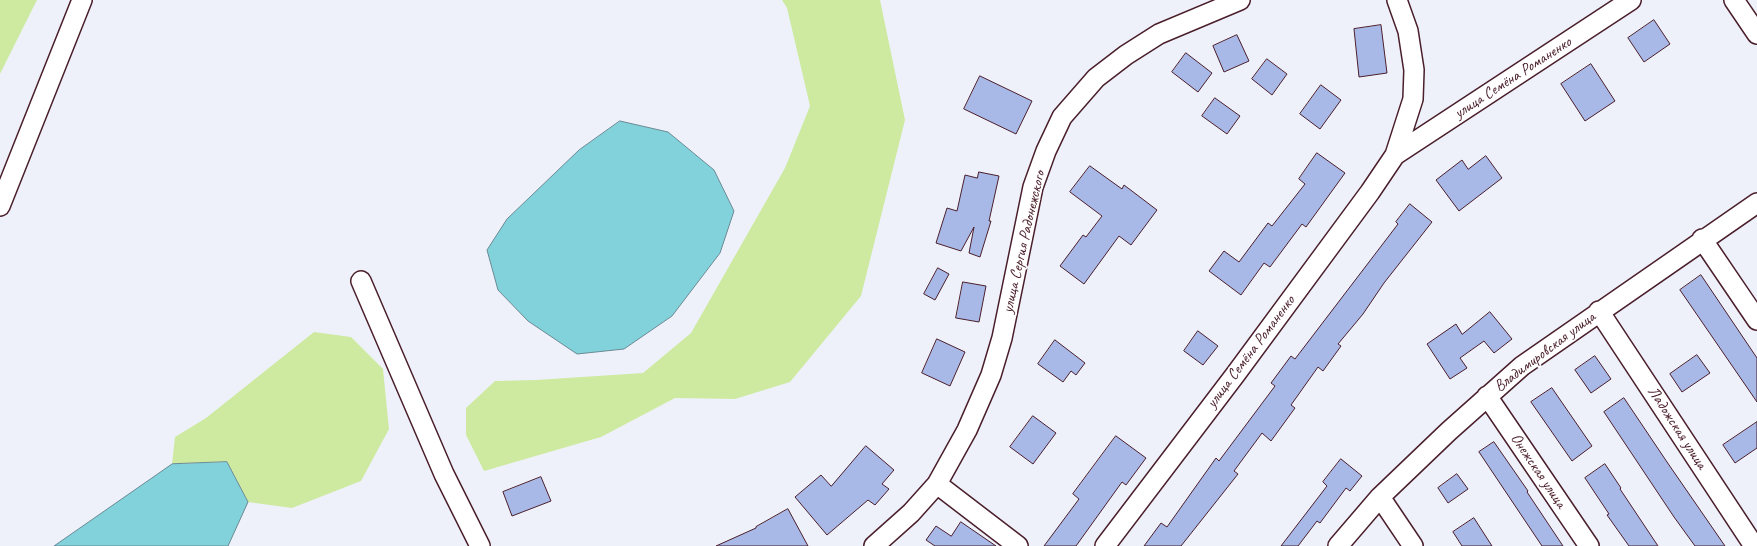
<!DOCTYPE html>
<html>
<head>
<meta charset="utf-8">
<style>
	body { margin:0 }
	canvas { display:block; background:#eef1fa }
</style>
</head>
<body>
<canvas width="1757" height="546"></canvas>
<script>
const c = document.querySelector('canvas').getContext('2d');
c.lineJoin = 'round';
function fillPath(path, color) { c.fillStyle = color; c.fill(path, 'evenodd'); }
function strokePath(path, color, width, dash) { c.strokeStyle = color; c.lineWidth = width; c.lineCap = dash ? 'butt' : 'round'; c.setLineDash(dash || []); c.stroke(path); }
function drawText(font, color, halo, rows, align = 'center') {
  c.font = font + ' Caveat,sans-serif'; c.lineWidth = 3.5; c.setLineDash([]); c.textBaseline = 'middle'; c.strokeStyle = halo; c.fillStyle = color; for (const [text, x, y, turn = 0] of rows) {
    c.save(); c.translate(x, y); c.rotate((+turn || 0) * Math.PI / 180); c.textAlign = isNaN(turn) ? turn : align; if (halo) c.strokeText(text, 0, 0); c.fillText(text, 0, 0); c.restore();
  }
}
const green = new Path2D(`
	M0,0H37L0,74Z
	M782,0H880L905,120L861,296L790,382L735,399L675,398L601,437L484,471L466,435V408L495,381L536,380L643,373L691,333L785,168L810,106L787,8Z
	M314,332L351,337L383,369L389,429L361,481L292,508L248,502L227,462L172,464L175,437L206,418Z`);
const water = new Path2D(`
	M620,121L668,132L714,170L734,211L720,253L672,316L624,349L577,354L528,321L498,290L487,250L507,219L579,150Z
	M227,462L248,502L228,546H54L172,464Z`);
const building = new Path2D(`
	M1654,20L1670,44L1644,62L1628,38Z
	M1381,25L1387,73L1359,77L1354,29Z
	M1237,35L1249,61L1224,72L1213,46Z
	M1186,53L1212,73L1198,92L1172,72Z
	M1267,59L1287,74L1272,95L1252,79Z
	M1591,64L1615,101L1585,121L1561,84Z
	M980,76L1032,101L1016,134L964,109Z
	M1321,85L1341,100L1320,129L1300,114Z
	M1215,98L1240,116L1227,134L1202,116Z
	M1317,153L1345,173L1306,227L1302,224L1270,267L1264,263L1241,295L1209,271L1224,251L1239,262L1268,223L1272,226L1305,184L1299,179Z
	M1486,156L1502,178L1459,211L1436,180L1462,160L1468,169Z
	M1090,166L1122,189L1124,185L1157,210L1131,245L1119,236L1084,284L1060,266L1083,235L1086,237L1102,216L1070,192Z
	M979,172L999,176L989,221H991L980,257L969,253L974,227L961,251L936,243L947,208L957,211L965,175L977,178Z
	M1410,204L1432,222L1384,283L1363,314L1338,344L1341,346L1323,371L1318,367L1291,405L1295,408L1271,441L1262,433L1234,471L1238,474L1181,546H1144L1161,523L1167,527L1216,458L1219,461L1275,386L1271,383L1291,356L1295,359L1398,224L1396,222Z
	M938,268L949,274L935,300L924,294Z
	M1701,275L1757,358V402L1680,290Z
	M963,282L986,286L979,322L956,318Z
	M1490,312L1512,339L1494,353L1484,341L1460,358L1467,368L1450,379L1427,344L1456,324L1462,334Z
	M1198,331L1218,346L1203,365L1184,351Z
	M937,339L965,352L950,386L922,373Z
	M1055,340L1085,363L1076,375L1071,371L1063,382L1038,364Z
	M1697,355L1710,373L1682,392L1670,374Z
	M1595,356L1611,379L1591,393L1575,370Z
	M1552,388L1592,446L1572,461L1531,402Z
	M1624,398L1667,462L1725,546H1695L1674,517L1604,412Z
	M1033,416L1056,433L1033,464L1010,447Z
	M1757,422V448L1735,463L1723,445Z
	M1116,436L1146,458L1126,485L1122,482L1076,546H1044L1079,499L1073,494Z
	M1494,442L1528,491L1527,492L1563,546H1542L1479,452Z
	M866,446L894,470L882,484L889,489L875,505L868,500L827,535L795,497L821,475L831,486Z
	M1341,459L1362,476L1350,491L1346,488L1320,523L1317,521L1298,546H1281L1327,486L1323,482Z
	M1605,464L1621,488L1620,489L1658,546H1629L1607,515L1609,514L1585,478Z
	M1457,474L1468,489L1448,503L1438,488Z
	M541,477L551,501L512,516L503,492Z
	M788,509L808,546H716L756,528V527Z
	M1474,518L1492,546H1462L1453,532Z
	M961,522L996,546H935L926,540L936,526L951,536Z`);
const minor = new Path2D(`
	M1734,0L1757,34
	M1395,155L1631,0
	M0,206L82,0
	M1702,239L1757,320
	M361,281L444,474L480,546
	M1599,311L1754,546
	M1487,396L1589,546
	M937,484L1018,546
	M1380,497L1413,546
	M874,546L911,513L937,484L967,430L991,375L1002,338L1033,187L1046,151L1062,117L1096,78L1126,55L1159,34L1240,0
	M1105,546L1235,375L1370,192L1395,155L1413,99L1414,70L1408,31L1397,0
	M1338,546L1380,497L1449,431L1522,366L1757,203`);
const streetNames = [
	["улица Семёна Романенко",1513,78,-33],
	["улица Сергия Радонежского",1024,242,-77],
	["улица Семёна Романенко",1251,352,-53],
	["Владимировская улица",1545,352,-37],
	["Ладожская улица",1677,428,57],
	["Онежская улица",1538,471,56]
];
fillPath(green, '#ceeaa1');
fillPath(water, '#81d2db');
strokePath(water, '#6b8a95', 1);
fillPath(building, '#a8b9e8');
strokePath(building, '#4a1f2b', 1);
strokePath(minor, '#4a1f2b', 22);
strokePath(minor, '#fff', 19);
drawText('16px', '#4a1f2b', '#fff', streetNames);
</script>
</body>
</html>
